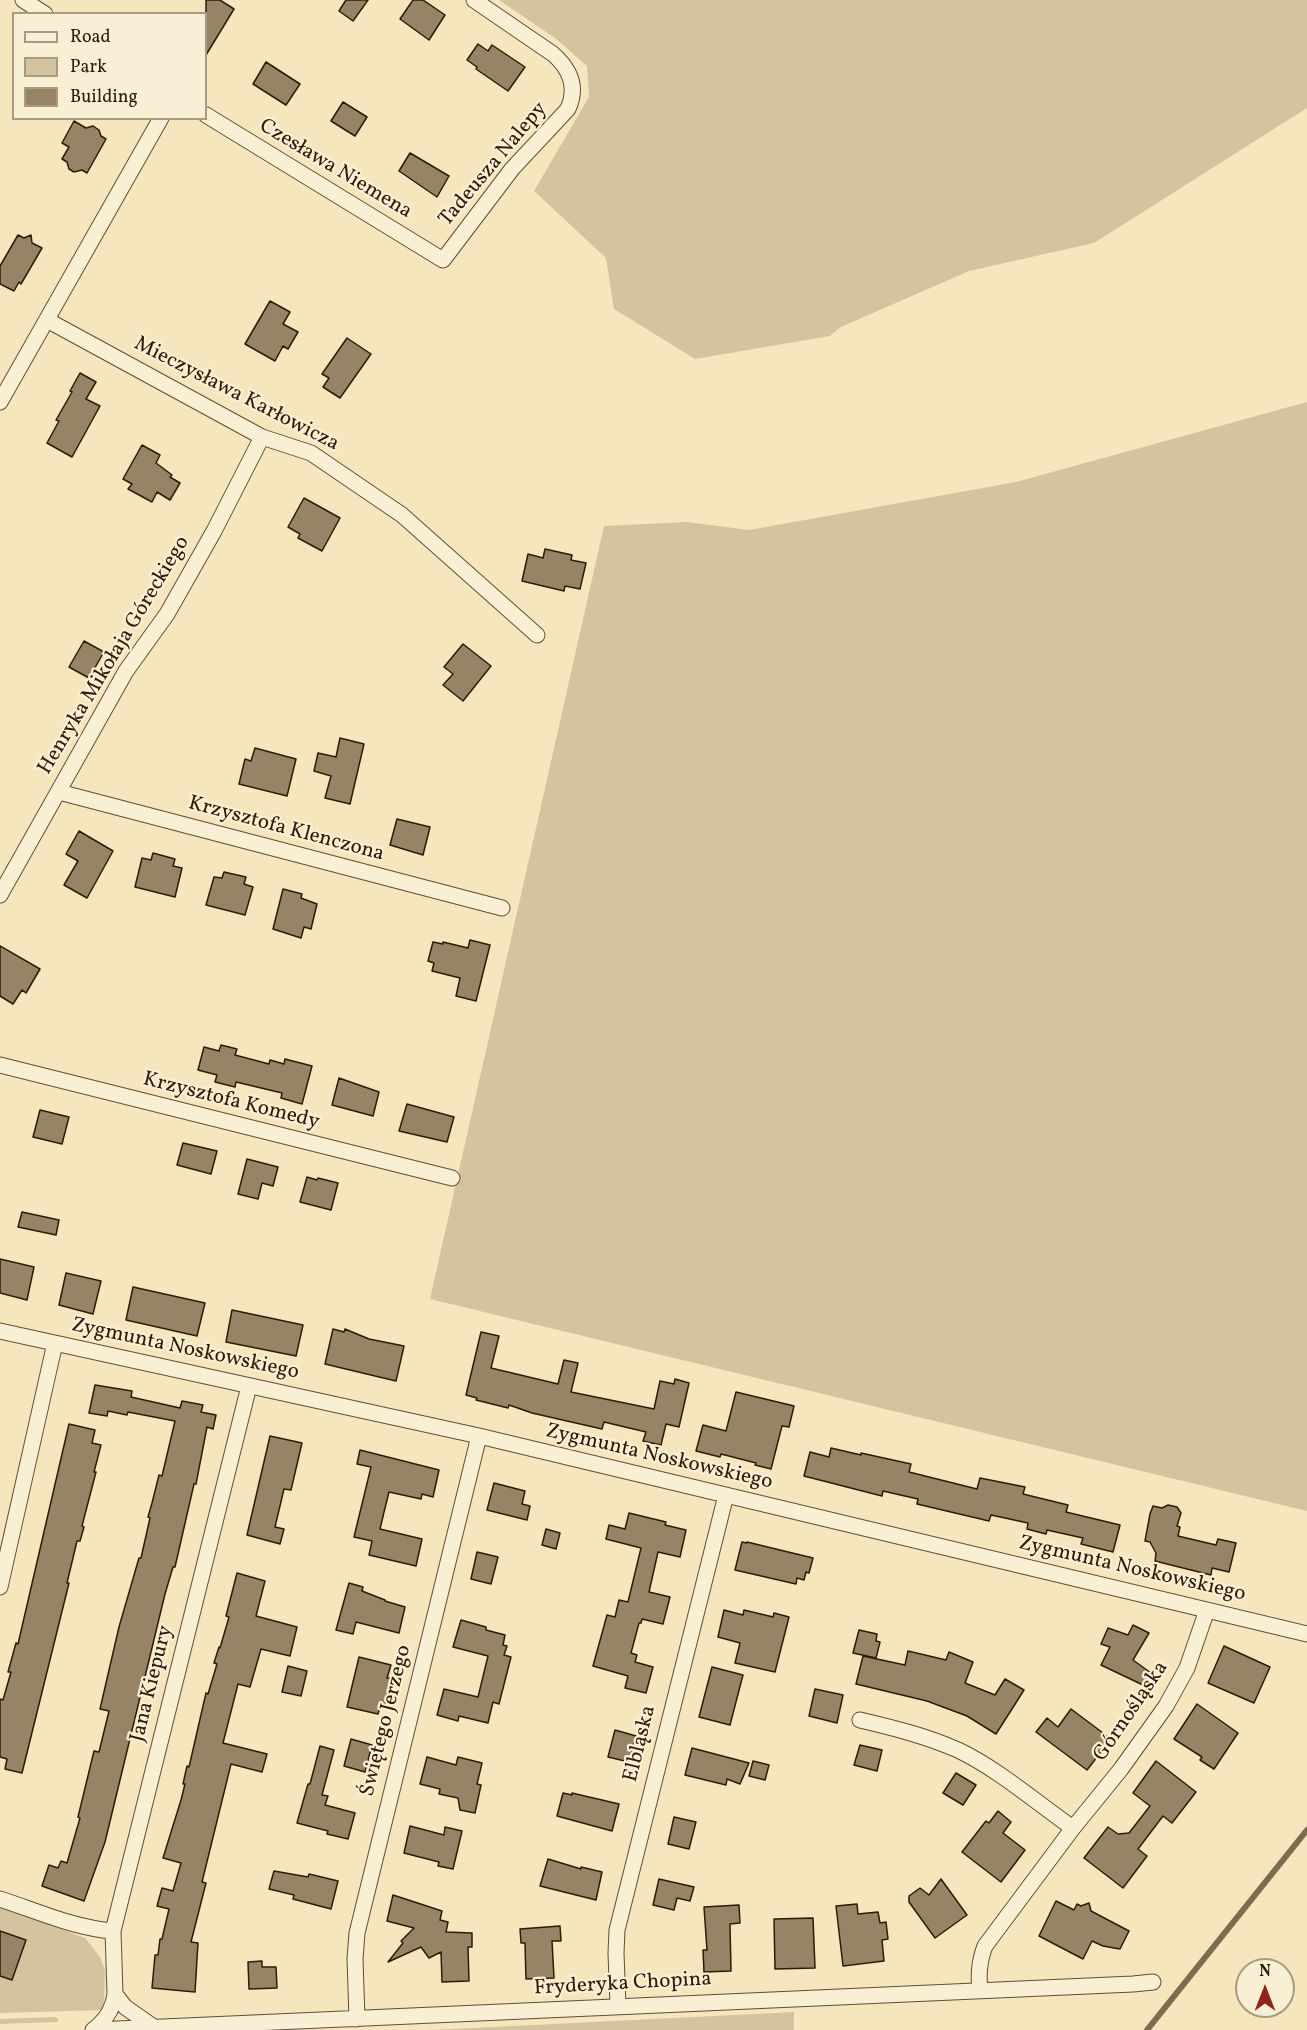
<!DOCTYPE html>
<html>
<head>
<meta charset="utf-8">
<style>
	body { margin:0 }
	#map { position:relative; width:1307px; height:2030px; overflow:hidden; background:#f6e6be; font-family:Vollkorn,serif }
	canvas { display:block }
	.legend { position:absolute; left:12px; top:12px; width:195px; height:108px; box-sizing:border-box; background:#f9efd5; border:2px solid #a99a82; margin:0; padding:8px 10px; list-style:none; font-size:18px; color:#301a06 }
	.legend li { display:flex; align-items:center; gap:12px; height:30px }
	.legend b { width:30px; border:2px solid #a99a82 }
	.north { position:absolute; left:1235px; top:1958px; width:60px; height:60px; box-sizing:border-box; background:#f9efd5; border:2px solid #a99a82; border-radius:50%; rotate:0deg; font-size:16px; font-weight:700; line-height:24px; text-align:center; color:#301a06 }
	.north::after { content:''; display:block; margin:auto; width:21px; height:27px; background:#8f2418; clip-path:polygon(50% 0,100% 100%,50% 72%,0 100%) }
</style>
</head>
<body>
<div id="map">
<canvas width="1307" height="2030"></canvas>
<ul class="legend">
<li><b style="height:8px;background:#f9efd5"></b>Road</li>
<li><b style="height:16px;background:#d4c39f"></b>Park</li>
<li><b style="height:16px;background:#978466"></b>Building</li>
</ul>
<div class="north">N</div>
</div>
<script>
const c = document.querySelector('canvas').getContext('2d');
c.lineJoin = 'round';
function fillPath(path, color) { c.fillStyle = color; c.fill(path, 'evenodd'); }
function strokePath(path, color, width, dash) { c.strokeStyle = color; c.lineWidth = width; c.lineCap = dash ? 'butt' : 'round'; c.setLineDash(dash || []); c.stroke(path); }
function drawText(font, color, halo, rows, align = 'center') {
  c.font = font + ' Vollkorn,serif'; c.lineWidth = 4.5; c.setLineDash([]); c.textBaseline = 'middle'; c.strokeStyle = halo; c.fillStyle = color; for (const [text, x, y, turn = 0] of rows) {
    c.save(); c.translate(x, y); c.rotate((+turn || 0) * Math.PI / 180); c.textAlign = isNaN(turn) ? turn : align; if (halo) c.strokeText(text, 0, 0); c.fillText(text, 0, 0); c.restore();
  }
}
const green = new Path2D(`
	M499,0H1307V108L1094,243L969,271L841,327L830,336L695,359L614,309L606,258L534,191L589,97L587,66L555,38Z
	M1307,402V1511L430,1299L604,526L687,522L749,530L1016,482Z
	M0,1906L85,1938L100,1957L105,1970L104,2010L0,2013Z
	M794,2012V2030H427L453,2029Z
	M55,2017L58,2019V2022L0,2024V2019Z`);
const stream = new Path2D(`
	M1147,2030L1307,1830`);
const building = new Path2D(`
	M206,0H220L234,9L206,55Z
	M346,0H368L353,21L339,11Z
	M413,0H423L445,15L429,40L400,19Z
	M478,44L488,51L492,45L525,67L508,91L476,69L477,67L467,60Z
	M266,62L300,84L286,105L253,84Z
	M343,102L367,117L355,136L331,121Z
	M74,121L86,128L93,126L99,130L101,136L106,139L87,173L82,170L74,172L69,169L67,162L62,159L69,147L62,143Z
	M410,153L449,176L437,197L399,171Z
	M18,235L24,238L31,235L32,243L42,248L21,284L19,282L14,291L0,284V266Z
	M270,301L290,312L283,324L298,332L288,349L283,346L275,361L245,344Z
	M347,338L371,354L340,398L323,387L329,378L322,374Z
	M80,373L96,382L86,399L100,406L72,457L47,443L59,421L56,420L72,392L70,391Z
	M142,445L160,455L156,463L172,475L170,477L180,483L170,500L157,492L152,502L128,489L132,484L123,479Z
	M304,498L340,518L322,551L298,538L300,534L288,527Z
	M545,549L572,555L571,560L586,563L580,589L565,586L564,591L522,581L528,554L543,558Z
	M84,641L104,652L89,678L69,667Z
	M463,644L491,666L463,701L443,685L453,674L444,667Z
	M340,738L364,744L350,804L325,798L331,776L314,771L318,753L336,757Z
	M255,748L296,759L287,796L239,784L245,759L251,761Z
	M397,819L430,827L423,855L390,845Z
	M79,831L113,851L87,898L64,885L78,861L66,854Z
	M153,853L175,859L173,866L182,868L175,897L135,887L142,858L151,860Z
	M224,872L246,877L244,884L253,887L245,915L206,905L214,877L222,878Z
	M283,889L302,894L301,898L317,904L311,929L304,927L301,938L273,929Z
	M470,940L490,945L476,1001L456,996L460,978L432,971L434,963L428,961L433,942L443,944V942L468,948Z
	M0,946L40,969L26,993L22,990L13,1004L0,996Z
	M221,1045L237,1049L235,1055L269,1064L270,1060L284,1064L285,1059L312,1066L302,1104L281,1098L282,1093L236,1082L235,1087L215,1082L217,1075L198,1070L204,1047L219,1051Z
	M339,1078L379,1092L373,1116L332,1105Z
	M407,1104L454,1117L447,1142L399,1131Z
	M40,1110L69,1117L62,1144L33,1137Z
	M183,1143L217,1151L211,1174L177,1165Z
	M247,1159L278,1167L273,1186L262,1183L258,1199L238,1194Z
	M307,1177L317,1180L318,1178L338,1183L331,1210L300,1202Z
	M22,1212L59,1220L56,1235L18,1227Z
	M0,1259L34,1267L27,1300L0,1293Z
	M66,1273L101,1281L93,1314L59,1305Z
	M133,1287L205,1303L197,1336L126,1320Z
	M232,1310L303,1325L296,1356L226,1342Z
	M333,1329L344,1332L345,1329L369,1339L404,1346L396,1381L325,1364Z
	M481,1332L499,1336L491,1368L558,1384L564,1360L578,1363L571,1392L654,1409L660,1381L674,1384L675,1379L689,1383L679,1427L666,1424L661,1445L643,1441L646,1432L604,1422L602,1429L532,1413L509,1405L508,1408L476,1400L477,1398L466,1395Z
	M95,1385L132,1391L131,1397L180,1408L182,1401L203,1405L201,1412L216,1415L213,1429L207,1427L196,1484H194L175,1567H173L165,1594L105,1842L84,1901L42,1886L49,1865L58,1868L61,1861L67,1863L80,1818L78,1817L94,1751L99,1752L109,1711L100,1709L119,1627L139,1558H141L150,1518L148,1517L152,1503L159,1475L162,1476L175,1421L128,1412L127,1415L108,1411L107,1416L89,1413Z
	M736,1392L794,1406L789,1427L782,1426L771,1469L755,1465L756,1463L721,1454L720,1457L696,1451L703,1425L726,1431Z
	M69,1424L95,1430L92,1443L101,1445L94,1472H96L82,1526L84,1527L80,1541H77L67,1583H69L22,1773L5,1769L7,1759L0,1757V1699L3,1700L11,1672H8L16,1643L18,1644Z
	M270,1436L302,1443L291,1490L284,1489L275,1527L284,1529L280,1544L247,1535Z
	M831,1448L861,1455V1453L911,1464L909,1472L977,1489L980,1478L1025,1487L1023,1494L1068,1505L1066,1512L1120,1525L1113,1552L1081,1544L1083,1538L1047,1530L1046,1534L1027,1529L1028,1523L991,1515L989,1521L917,1504L918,1499L883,1491L882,1496L804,1476L810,1452L829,1457Z
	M360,1450L439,1470L433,1497L422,1494L421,1499L389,1492L385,1508L380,1529L422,1539L416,1566L369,1555L372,1541L354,1537L371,1467L357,1464Z
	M494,1483L525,1491L522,1504L530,1506L527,1520L487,1510Z
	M1168,1505L1177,1507L1181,1513L1177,1526L1180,1527L1178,1536L1216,1545L1218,1539L1236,1543L1229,1572L1212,1568L1211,1575L1155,1561L1156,1553L1150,1542L1145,1541L1150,1514L1153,1506L1162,1508Z
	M629,1513L666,1522L665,1525L686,1530L680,1557L658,1552L649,1592L670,1597L663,1624L642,1619L641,1623H639L631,1653L637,1655L635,1662L653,1667L646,1693L625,1688L628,1676L593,1666L607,1615L615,1617L619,1600L628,1602L641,1548L606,1539L609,1525L625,1529Z
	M546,1529L560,1533L556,1549L542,1545Z
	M742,1542L747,1543V1542L813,1558L809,1573L806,1572L804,1580L797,1578L796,1584L735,1570Z
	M477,1552L498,1557L491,1584L471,1579Z
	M237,1573L265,1581L256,1616L297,1627L290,1656L261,1649L250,1687L238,1684L223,1743L267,1754L262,1772L231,1764L202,1882L206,1883L191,1942L198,1943L195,1992L152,1988L155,1955H158L160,1939H162L169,1909L157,1906L162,1888L173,1891L181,1863L163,1858L181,1800L185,1784H183L187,1766L189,1767L206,1693L208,1694L217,1664L214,1663L219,1647L220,1648L229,1617L226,1616Z
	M349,1583L363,1587L362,1591L385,1600V1601L405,1607L399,1633L356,1622L353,1634L336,1630Z
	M724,1610L743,1615L744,1610L773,1617L774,1613L789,1617L775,1672L735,1663L740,1643L718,1637Z
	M461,1620L486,1627V1630L505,1635L503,1645L507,1646L504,1655L511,1657L499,1704L493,1702L488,1723L459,1716L458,1721L437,1715L444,1689L478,1697L488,1656L453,1647Z
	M1133,1625L1149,1633L1133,1660L1151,1673L1145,1686L1101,1665L1110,1647L1101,1644L1108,1628L1128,1635Z
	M859,1630L877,1634L876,1641L880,1642L876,1658L853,1653Z
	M1224,1646L1270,1667L1254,1703L1208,1683Z
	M908,1651L946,1660L949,1652L973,1662L965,1683L995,1695L1005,1679L1024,1690L996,1734L967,1716L927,1701L856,1684L863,1656L905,1665Z
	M359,1657L391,1665L387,1678H391L385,1705L381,1704L378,1714L347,1707Z
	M288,1666L307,1671L301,1696L282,1692Z
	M712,1667L743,1675L730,1725L699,1717Z
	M815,1689L843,1695L837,1723L809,1716Z
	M1197,1704L1238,1733L1214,1769L1200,1760L1202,1757L1174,1739Z
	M1071,1709L1111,1739L1087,1770L1036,1732L1047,1718L1058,1727Z
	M615,1730L636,1736L629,1762L608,1757Z
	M351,1739L372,1745L365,1772L344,1766Z
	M860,1745L882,1750L877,1771L854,1765Z
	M320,1746L334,1750L322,1795L328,1796L325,1805L355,1813L348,1839L327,1834L328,1831L297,1823L308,1784H310Z
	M692,1748L749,1763L740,1784L727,1779L726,1785L685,1775Z
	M427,1757L456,1765L458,1757L482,1763L477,1784L481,1785L475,1813L460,1810L458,1798L439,1794L440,1789L420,1784Z
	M753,1761L769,1765L765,1780L749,1776Z
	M1156,1761L1196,1792L1172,1823L1163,1816L1138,1849L1147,1856L1123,1888L1084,1858L1108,1827L1118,1834L1129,1833L1150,1806L1133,1793Z
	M956,1773L976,1785L963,1805L943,1793Z
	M563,1793L572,1795V1793L619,1804L612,1831L557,1816Z
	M998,1811L1011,1822L1003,1833L1025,1850L1001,1882L962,1852L986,1821L989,1823Z
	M674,1817L696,1822L689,1849L668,1844Z
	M410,1826L444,1835L445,1827L462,1831L453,1869L438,1866L439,1862L404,1853Z
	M548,1859L581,1869V1867L602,1872L596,1900L540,1886Z
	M274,1871L308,1877L309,1874L338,1881L331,1909L293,1899L294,1895L269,1889Z
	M659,1879L694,1887L690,1901L677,1898L674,1910L653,1905Z
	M941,1879L967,1915L935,1938L909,1902V1896L920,1888L929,1895Z
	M393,1895L442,1911L440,1920L448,1922L446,1932L472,1933V1947H468L469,1981L442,1982L441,1952L429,1958L421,1947L388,1962L403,1943L401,1941L414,1928L387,1921Z
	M1056,1901L1074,1910L1077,1904L1081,1906L1089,1903L1091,1911L1129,1931L1120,1949L1103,1946L1092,1941L1083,1959L1039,1936Z
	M857,1904L858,1914L878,1912L880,1923L886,1922L888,1939L882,1940L884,1961L843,1966L836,1906Z
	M739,1905L740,1923L730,1924L731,1971L704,1972L703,1950H707L704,1907Z
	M813,1918L815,1968L775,1969L774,1919Z
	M560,1926L561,1941H552L554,1978L526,1979L525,1943H521L520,1929Z
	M0,1931L26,1940L12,1980L0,1976Z
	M262,1961V1967H276L277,1988L249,1989L248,1962Z`);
const street = new Path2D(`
	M23,0L45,14
	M206,115L443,260L512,169L568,109C578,87 570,69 553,54L474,0
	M47,320L262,437L311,453L402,515L537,635
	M0,402L161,118
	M59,792L502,908
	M0,895L126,671L167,614L214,531L262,437
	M0,1065L452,1178
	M0,1331L479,1436L1307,1634
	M0,1587L55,1343
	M860,1720C894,1728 926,1736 958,1750C998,1769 1037,1803 1073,1828
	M0,1899C37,1911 74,1928 113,1931
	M980,1990C978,1974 979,1961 985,1946L1073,1828L1121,1769L1166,1706L1187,1668L1207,1610
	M115,1994L125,2007L155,2028
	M618,2006L616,1953L617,1930L726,1495
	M357,2019L355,1959L357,1933L479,1436
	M93,2030C105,2021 113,2009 115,1994L113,1931L249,1386
	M95,2030L1133,1984L1153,1982`);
const streetNames = [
	["Tadeusza Nalepy",494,165,-50],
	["Czesława Niemena",335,170,31],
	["Mieczysława Karłowicza",236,395,27],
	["Henryka Mikołaja Góreckiego",115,656,-59],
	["Krzysztofa Klenczona",286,830,15],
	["Krzysztofa Komedy",231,1102,14],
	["Zygmunta Noskowskiego",185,1350,12],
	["Zygmunta Noskowskiego",659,1458,13],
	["Zygmunta Noskowskiego",1132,1570,13],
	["Jana Kiepury",153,1684,-76],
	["Górnośląska",1132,1712,-56],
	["Świętego Jerzego",387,1721,-76],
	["Elbląska",641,1744,-76],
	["Fryderyka Chopina",623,1985,-3]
];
fillPath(green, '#d4c39f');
strokePath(stream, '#7f6b4f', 6);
fillPath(building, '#978466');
strokePath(building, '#301a06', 1.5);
strokePath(street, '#624d34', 17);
strokePath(street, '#f9efd5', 15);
drawText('21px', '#301a06', '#f9efd5', streetNames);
</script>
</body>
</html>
